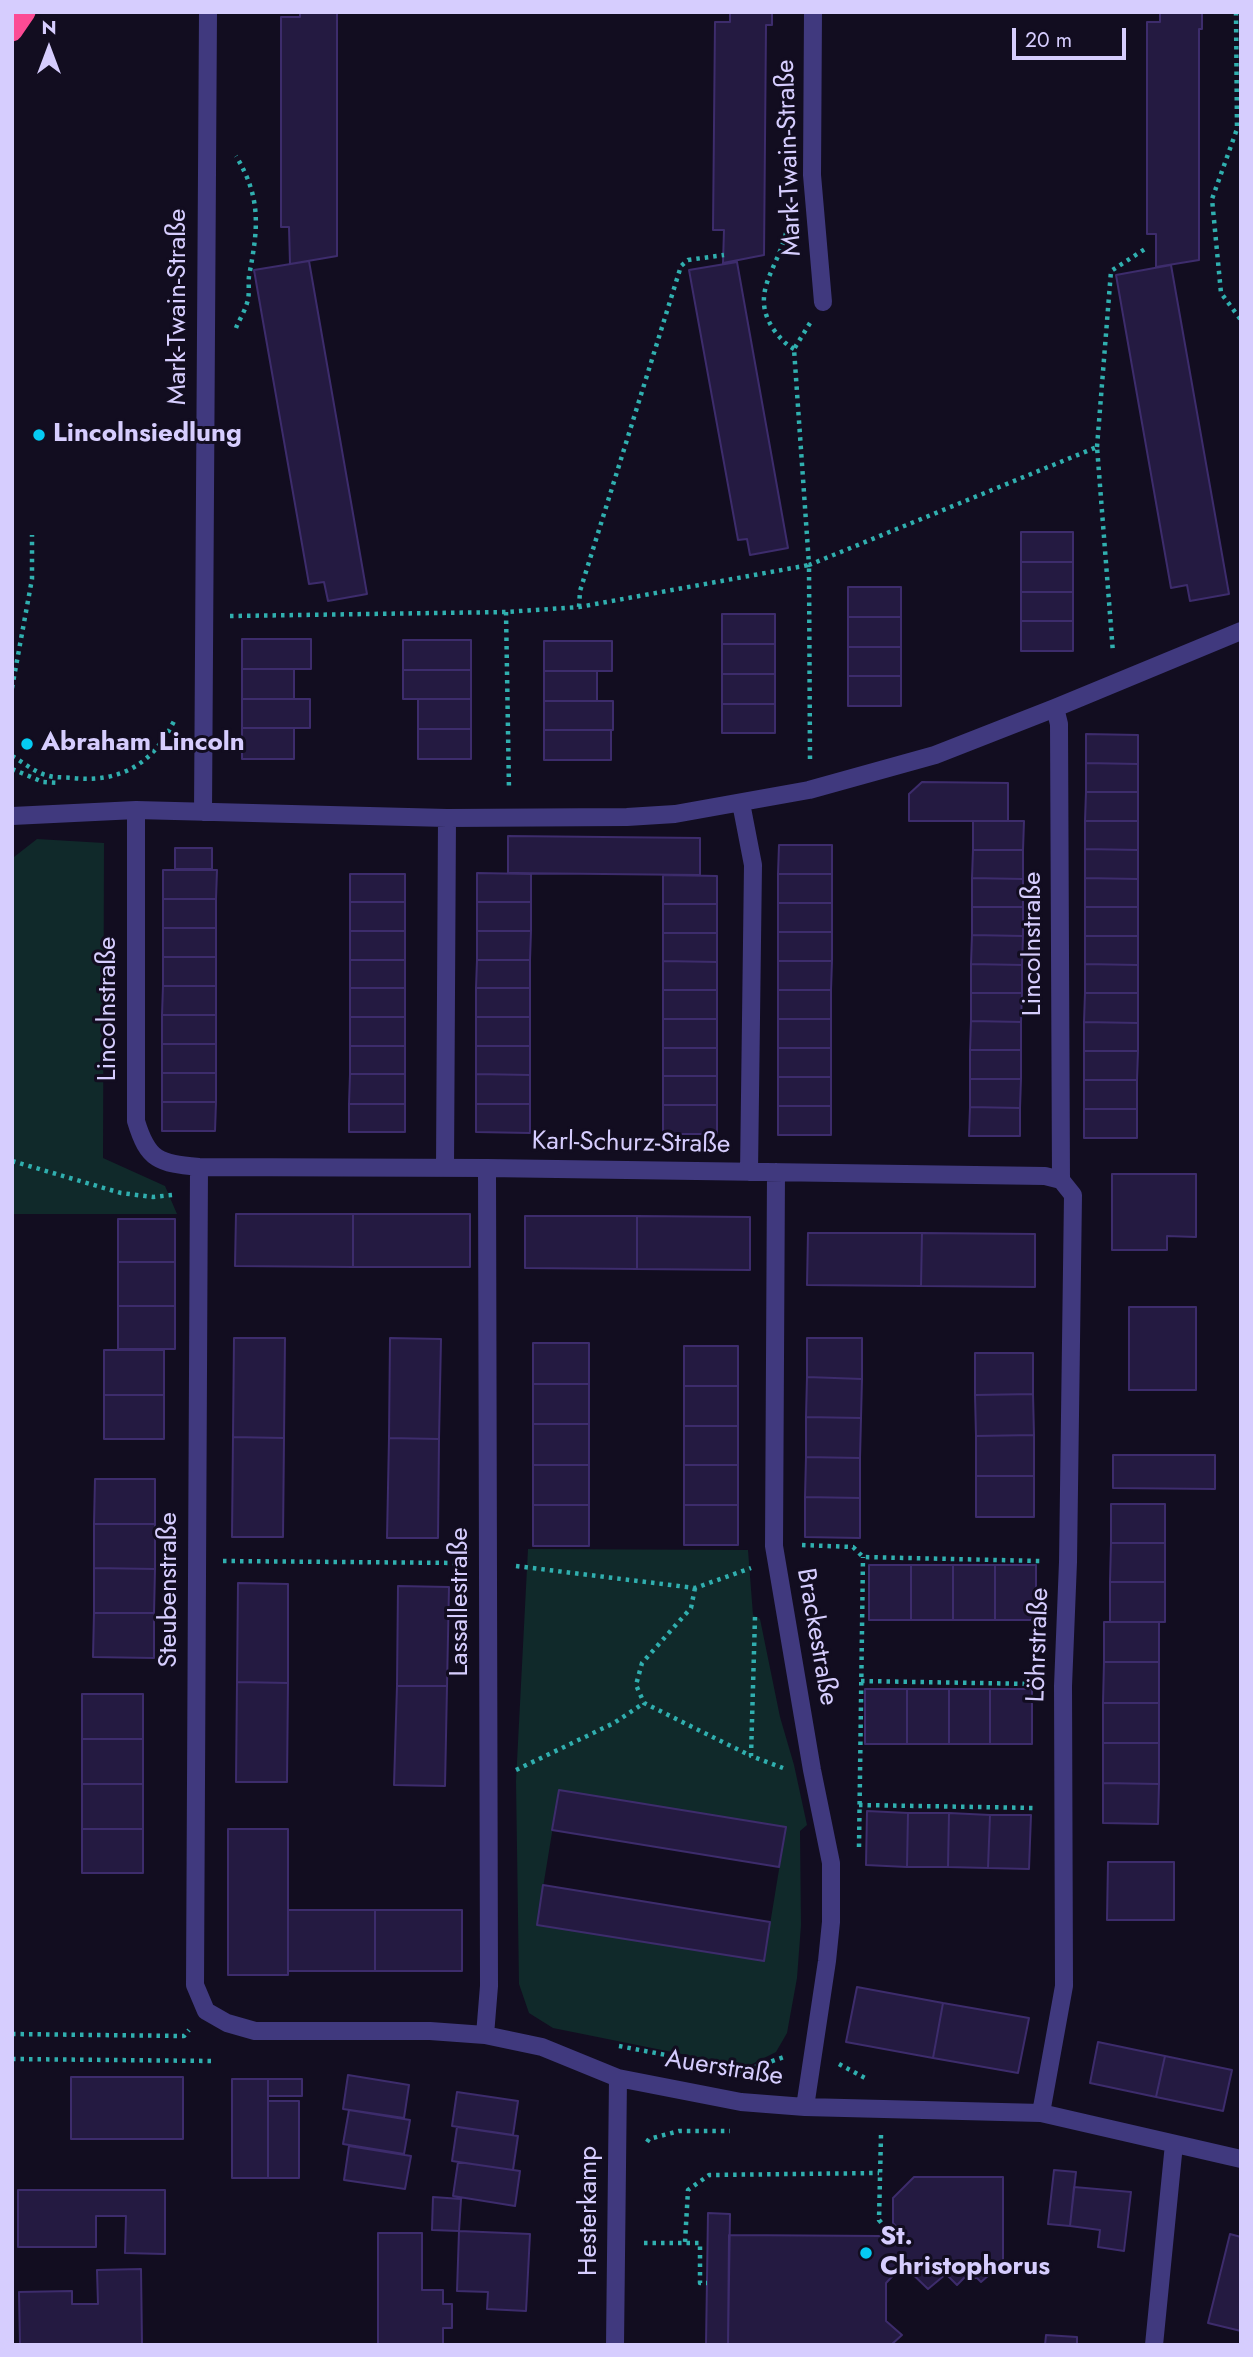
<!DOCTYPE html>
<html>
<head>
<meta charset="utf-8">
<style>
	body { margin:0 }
	#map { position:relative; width:1253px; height:2357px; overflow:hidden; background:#120d20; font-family:Jost,sans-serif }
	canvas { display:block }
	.frame { position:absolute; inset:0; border:14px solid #d6cdfe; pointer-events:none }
	.north { position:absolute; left:14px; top:14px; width:70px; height:70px; -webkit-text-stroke:5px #120d20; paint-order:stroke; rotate:0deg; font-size:19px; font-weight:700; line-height:28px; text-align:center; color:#d6cdfe }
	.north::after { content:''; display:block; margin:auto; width:24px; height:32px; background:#d6cdfe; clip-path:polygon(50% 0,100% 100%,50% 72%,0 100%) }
	.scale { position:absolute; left:1012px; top:28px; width:114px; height:32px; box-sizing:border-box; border:4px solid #d6cdfe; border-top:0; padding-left:9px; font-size:21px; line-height:24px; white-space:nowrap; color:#d6cdfe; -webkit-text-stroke:5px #120d20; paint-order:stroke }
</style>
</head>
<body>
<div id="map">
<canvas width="1253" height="2357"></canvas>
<div class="frame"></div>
<div class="north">N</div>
<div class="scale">20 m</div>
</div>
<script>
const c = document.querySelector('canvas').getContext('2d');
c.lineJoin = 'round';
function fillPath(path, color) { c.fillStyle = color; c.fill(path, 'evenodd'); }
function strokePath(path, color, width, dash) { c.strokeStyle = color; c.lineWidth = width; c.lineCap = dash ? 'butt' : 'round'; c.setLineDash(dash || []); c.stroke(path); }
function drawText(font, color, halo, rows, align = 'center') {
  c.font = font + ' Jost,sans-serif'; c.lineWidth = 6; c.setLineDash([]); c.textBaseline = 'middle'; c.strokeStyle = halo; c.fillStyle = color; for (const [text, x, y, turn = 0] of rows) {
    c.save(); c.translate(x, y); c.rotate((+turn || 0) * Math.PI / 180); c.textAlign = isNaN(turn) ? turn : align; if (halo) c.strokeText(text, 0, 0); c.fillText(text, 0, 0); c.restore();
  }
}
const green = new Path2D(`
	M37,839L104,843L103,1158L165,1186L177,1214H12L14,857Z
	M528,1549L748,1550L753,1615L760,1619L780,1717L794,1765L807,1825L800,1831L801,1925L797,1978L787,2033L776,2052L746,2067L553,2028L529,2013L519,1984L516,1781ZM559,1790L786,1827L764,1961L537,1924Z`);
const building = new Path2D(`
	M300,12H337V256L290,264L289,227H281V17H300Z
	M730,12H772V25H766L764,255L723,263L724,230H713L715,22H730Z
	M1160,12H1202V29H1199V260L1156,267V234H1147V22H1160Z
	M309,261L367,594L328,601L324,582L309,584L254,270Z
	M737,262L788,548L750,555L747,539L738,540L689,270Z
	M1171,265L1229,594L1190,601L1187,585L1171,588L1116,275Z
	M1021,532H1073V562H1021Z
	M1021,562H1073V592H1021Z
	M848,587H901V617H848Z
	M1021,592H1073V621H1021Z
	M722,614H775V644H722Z
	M848,617H901V647H848Z
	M1021,621H1073V651H1021Z
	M242,639H311V669H242Z
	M403,640H471V670H403Z
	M544,641H612V671H544Z
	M722,644H775V674H722Z
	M848,647H901V676H848Z
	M242,669H294V699H242Z
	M403,670H471V699H403Z
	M544,671H597V701H544Z
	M722,674H775V704H722Z
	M848,676H901V706H848Z
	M242,699H310V728H242Z
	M418,699H471V729H418Z
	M544,701H613V730H544Z
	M722,704H775V733H722Z
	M242,728H294V759H242Z
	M418,729H471V759H418Z
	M544,730H611V760H544Z
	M1086,734L1138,735V764L1086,763Z
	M1086,763L1138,764V792H1086Z
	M922,782L1008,783V821H909V794Z
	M1086,792H1138V821H1085Z
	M973,821H1024L1023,850H973Z
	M1085,821H1138V850L1085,849Z
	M508,836L700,838V875L508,873Z
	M779,845H832V874H778Z
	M175,848H212V869H175Z
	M1085,849L1138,850V879L1085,878Z
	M973,850H1023V879L972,878Z
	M163,870H217L216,899H163Z
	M477,873L531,874V902H477Z
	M350,874H405V902H350Z
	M778,874H832V903H778Z
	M663,875L717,876V904H663Z
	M972,878L1023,879V907H972Z
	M1085,878L1138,879V907H1085Z
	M163,899H216V928H163Z
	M350,902H405V931H350Z
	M477,902H531V931H477Z
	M778,903H832V932H778Z
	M663,904H717V933H663Z
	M972,907H1023V936L972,935Z
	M1085,907H1138V936H1085Z
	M163,928H216V957H163Z
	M350,931H405V960H350Z
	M477,931H531L530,960H477Z
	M778,932H832V961H778Z
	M663,933H717V962L663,961Z
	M972,935L1023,936L1022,965L971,964Z
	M1085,936H1138V965L1085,964Z
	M163,957H216V986H163Z
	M350,960H405V988H350Z
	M477,960H530V988H476Z
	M663,961L717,962V990H663Z
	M778,961H832L831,990H778Z
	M971,964L1022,965V993H971Z
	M1085,964L1138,965V993H1085Z
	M163,986H216V1015H162Z
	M350,988H405V1017H350Z
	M476,988H530V1017H476Z
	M663,990H717V1019H663Z
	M778,990H831V1019H778Z
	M971,993H1022L1021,1022L971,1021Z
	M1085,993H1138V1023L1084,1022Z
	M162,1015H216V1044H162Z
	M350,1017H405V1046H350Z
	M476,1017H530V1046H476Z
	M663,1019H717V1048H663Z
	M778,1019H831V1048H778Z
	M971,1021L1021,1022V1050H970Z
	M1084,1022L1138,1023V1051H1084Z
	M162,1044H216V1073H162Z
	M350,1046H405V1074H350Z
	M476,1046H530V1075L476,1074Z
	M663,1048H717V1076H663Z
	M778,1048H831V1077H778Z
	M970,1050H1021V1079H970Z
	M1084,1051H1138L1137,1080H1084Z
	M162,1073H216V1102H162Z
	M350,1074H405V1104H349Z
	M476,1074L530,1075V1104H476Z
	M663,1076H717V1105H663Z
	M778,1077H831V1106H778Z
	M970,1079H1021L1020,1108L970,1107Z
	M1084,1080H1137V1109H1084Z
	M162,1102H216L215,1131H162Z
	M349,1104H405V1132H349Z
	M476,1104H530V1133L476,1132Z
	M663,1105H717V1134H663Z
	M778,1106H831V1135H778Z
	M970,1107L1020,1108V1136H969Z
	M1084,1109H1137V1138H1084Z
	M1112,1174H1196V1237L1167,1236V1250H1112Z
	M236,1214H353V1267L235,1266Z
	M353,1214H470V1267H353Z
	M525,1216H637V1269L525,1268Z
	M637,1216L750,1217V1270L637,1269Z
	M118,1219H175V1262H118Z
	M808,1233H922L921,1286L807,1285Z
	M922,1233L1035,1234V1287L921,1286Z
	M118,1262H175V1306H118Z
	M118,1306H175V1349H118Z
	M1129,1307H1196V1390H1129Z
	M234,1338H285L284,1438L233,1437Z
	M390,1338L441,1339L439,1439L389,1438Z
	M807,1338H862V1379L807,1377Z
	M533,1343H589V1384H533Z
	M684,1346H738V1386H684Z
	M104,1350H164V1395H104Z
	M975,1353H1033V1394L975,1395Z
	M807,1377L862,1379L861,1418L806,1417Z
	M533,1384H589V1424H533Z
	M684,1386H738V1426H684Z
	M1033,1394L1034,1435L976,1436L975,1395Z
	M104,1395H164V1439H104Z
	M806,1417L861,1418L860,1458L806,1457Z
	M533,1424H589V1465H533Z
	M684,1426H738V1465H684Z
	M1034,1435V1476H976V1436Z
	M233,1437L284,1438L283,1537H232Z
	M389,1438L439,1439L438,1538H387Z
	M1113,1455H1215V1489L1113,1488Z
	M806,1457L860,1458V1498L805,1497Z
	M533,1465H589V1505H533Z
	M684,1465H738V1505H684Z
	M976,1476H1034V1517H976Z
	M95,1479H155V1524H94Z
	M805,1497L860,1498V1538L805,1537Z
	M1111,1504H1165V1543H1111Z
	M533,1505H589V1546H533Z
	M684,1505H738V1545H684Z
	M94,1524H155V1569L94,1568Z
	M1111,1543H1165V1582H1110Z
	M869,1565H911V1620H869Z
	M911,1565H953V1620H911Z
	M953,1565H995V1620H953Z
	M995,1565H1036V1620H995Z
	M94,1568L155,1569L154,1613H94Z
	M1110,1582H1165V1622H1110Z
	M238,1583L288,1584V1683L237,1682Z
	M398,1586L449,1587L447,1686H397Z
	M94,1613H154V1658L93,1657Z
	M1104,1622H1159V1662H1104Z
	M1104,1662H1159V1703H1103Z
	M237,1682L288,1683L287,1782H236Z
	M397,1686H447L445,1786L394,1785Z
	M865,1689H907V1744H865Z
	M907,1689H949V1744H907Z
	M949,1689H990V1744H949Z
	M990,1689H1032V1744H990Z
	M82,1694H143V1739H82Z
	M1103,1703H1159V1743H1103Z
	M82,1739H143V1784H82Z
	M1103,1743H1159V1784L1103,1783Z
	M1103,1783L1159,1784L1158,1824L1103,1823Z
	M82,1784H143V1829H82Z
	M559,1790L786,1827L779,1867L552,1830Z
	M867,1811L908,1813L907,1867L866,1865Z
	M908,1813H949L948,1867H907Z
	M949,1813L990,1815L988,1868L948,1867Z
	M990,1815H1031L1029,1869L988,1868Z
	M82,1829H143V1873H82Z
	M228,1829H288V1975H228Z
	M1108,1862H1174V1920H1107Z
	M543,1885L770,1922L764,1961L537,1925Z
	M288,1910H375V1971H288Z
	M375,1910H462V1971H375Z
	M857,1987L943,2003L933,2058L846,2042Z
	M943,2003L1029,2018L1018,2073L933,2058Z
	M1098,2042L1165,2056L1156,2097L1090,2083Z
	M1165,2056L1232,2070L1223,2111L1156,2097Z
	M348,2075L409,2085L404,2118L343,2109Z
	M71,2077H183V2139H71Z
	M232,2079H268V2178H232Z
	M268,2079H302V2096H268Z
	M457,2092L518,2101L513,2135L452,2126Z
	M268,2101H299V2178H268Z
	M349,2110L410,2120L404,2154L343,2144Z
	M457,2127L518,2136L513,2170L452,2161Z
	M349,2146L411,2156L405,2189L344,2180Z
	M458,2162L520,2171L515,2206L453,2196Z
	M1054,2170L1076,2172L1070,2226L1048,2224Z
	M914,2177H1003V2263L981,2282L977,2278H964L957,2285L946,2274L928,2289L903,2265L886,2283V2321L902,2335L891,2345H728L729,2235L879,2236L887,2243L899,2230L893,2223V2198Z
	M1074,2187L1131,2192L1124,2251L1098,2247L1100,2230L1070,2226Z
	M18,2190H165V2254L125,2253L126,2216H96V2247H18Z
	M433,2197L461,2199L459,2231L432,2230Z
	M708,2213L730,2214L728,2345H706Z
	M459,2231L530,2234L526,2311L487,2309L488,2292L457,2291Z
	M378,2233H422V2290H443V2304H452V2328H443V2345H378Z
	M1230,2234L1241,2237V2331L1208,2323Z
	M141,2269L142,2345H20L19,2292L72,2291V2304H98L97,2270Z
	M1046,2335L1077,2337V2345H1045Z`);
const path = new Path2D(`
	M1236,12L1237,129L1212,199L1221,293L1241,320
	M786,233C777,270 749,294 774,330C780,338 785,344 794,349
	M810,323L794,349L809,565L1097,447L1113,653
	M236,328C239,320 245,311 247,303C250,295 248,285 249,276C258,229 262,199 236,156
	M1097,447L1111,271L1145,249
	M579,607L580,591L681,266L688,260L724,255
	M506,612L509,790
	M230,616L506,612L579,607L809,565L810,761
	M12,688L32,579V535
	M12,756C23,762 34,772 46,775C54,778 64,777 73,778C120,783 153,764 174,721
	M12,769L43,782L59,783
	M12,1161L121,1193L153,1197L172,1195
	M802,1545L853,1547L863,1557L1041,1561
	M223,1561L462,1563
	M516,1566L695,1588L751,1568
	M695,1588L691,1608L642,1663L636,1685L644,1703L751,1756
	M755,1617L751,1756L783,1768
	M861,1681L1034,1684
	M516,1770L614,1723L644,1703
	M859,1805L1036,1808
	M859,1847L863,1557
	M12,2034L184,2036L189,2030
	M619,2046L666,2055
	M12,2059L212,2061
	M839,2064L865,2078
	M739,2071H743L784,2057
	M881,2135L879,2220L893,2237
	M647,2142L649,2139L679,2131H730
	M685,2242L688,2190L709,2175L879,2173
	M644,2243H700V2283H707`);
const minor = new Path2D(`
	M813,12L812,175L823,302
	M1055,708L1059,724L1061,1180
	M741,803L753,865L749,1172
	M136,810V1121C148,1161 159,1163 199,1167L487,1168L1045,1176L1061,1180
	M203,812L208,12
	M12,816L136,810L447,818L627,817L675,814L809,790L935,755L1055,708L1241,631
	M199,1167L195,1985L206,2011L227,2023L255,2031H430L485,2035L542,2047L618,2078L741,2102L805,2107L1041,2113L1241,2159
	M445,1168L447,818
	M776,1172L774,1546L812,1770L831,1863V1922L827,1961L805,2107
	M485,2035L489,1986L487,1168
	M1041,2113L1064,1986L1063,1686L1068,1562L1073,1195L1061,1180
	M615,2345L618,2078
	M1154,2345L1174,2144`);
const motorway = new Path2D(`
	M12,31L25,12`);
const markers = [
	[39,435,7,"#05cbf3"],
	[27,744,7,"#05cbf3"],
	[866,2253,7,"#05cbf3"]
];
const streetNames = [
	["Mark-Twain-Straße",790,158,-92],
	["Mark-Twain-Straße",179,307,-90],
	["Lincolnstraße",1034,944,-90],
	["Lincolnstraße",109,1009,-90],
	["Karl-Schurz-Straße",631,1144,1],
	["Steubenstraße",170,1590,-90],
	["Lassallestraße",461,1602,-90],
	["Brackestraße",816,1637,80],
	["Löhrstraße",1039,1645,-88],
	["Auerstraße",724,2069,9],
	["Hesterkamp",590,2211,-90]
];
const poiNames = [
	["Lincolnsiedlung",53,435],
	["Abraham Lincoln",41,744],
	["St.",880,2238],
	["Christophorus",880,2268]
];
fillPath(green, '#10292a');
fillPath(building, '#241a41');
strokePath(building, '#3d2c6c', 2);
strokePath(path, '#30afaf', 4.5, [3.5, 5]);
strokePath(minor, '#40397e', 18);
strokePath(motorway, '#fc4b94', 21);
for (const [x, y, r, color] of markers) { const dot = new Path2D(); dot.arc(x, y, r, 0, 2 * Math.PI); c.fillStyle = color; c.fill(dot); strokePath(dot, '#120d20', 2.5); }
drawText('26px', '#d6cdfe', '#120d20', streetNames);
drawText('bold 26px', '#d6cdfe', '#120d20', poiNames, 'left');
</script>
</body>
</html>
